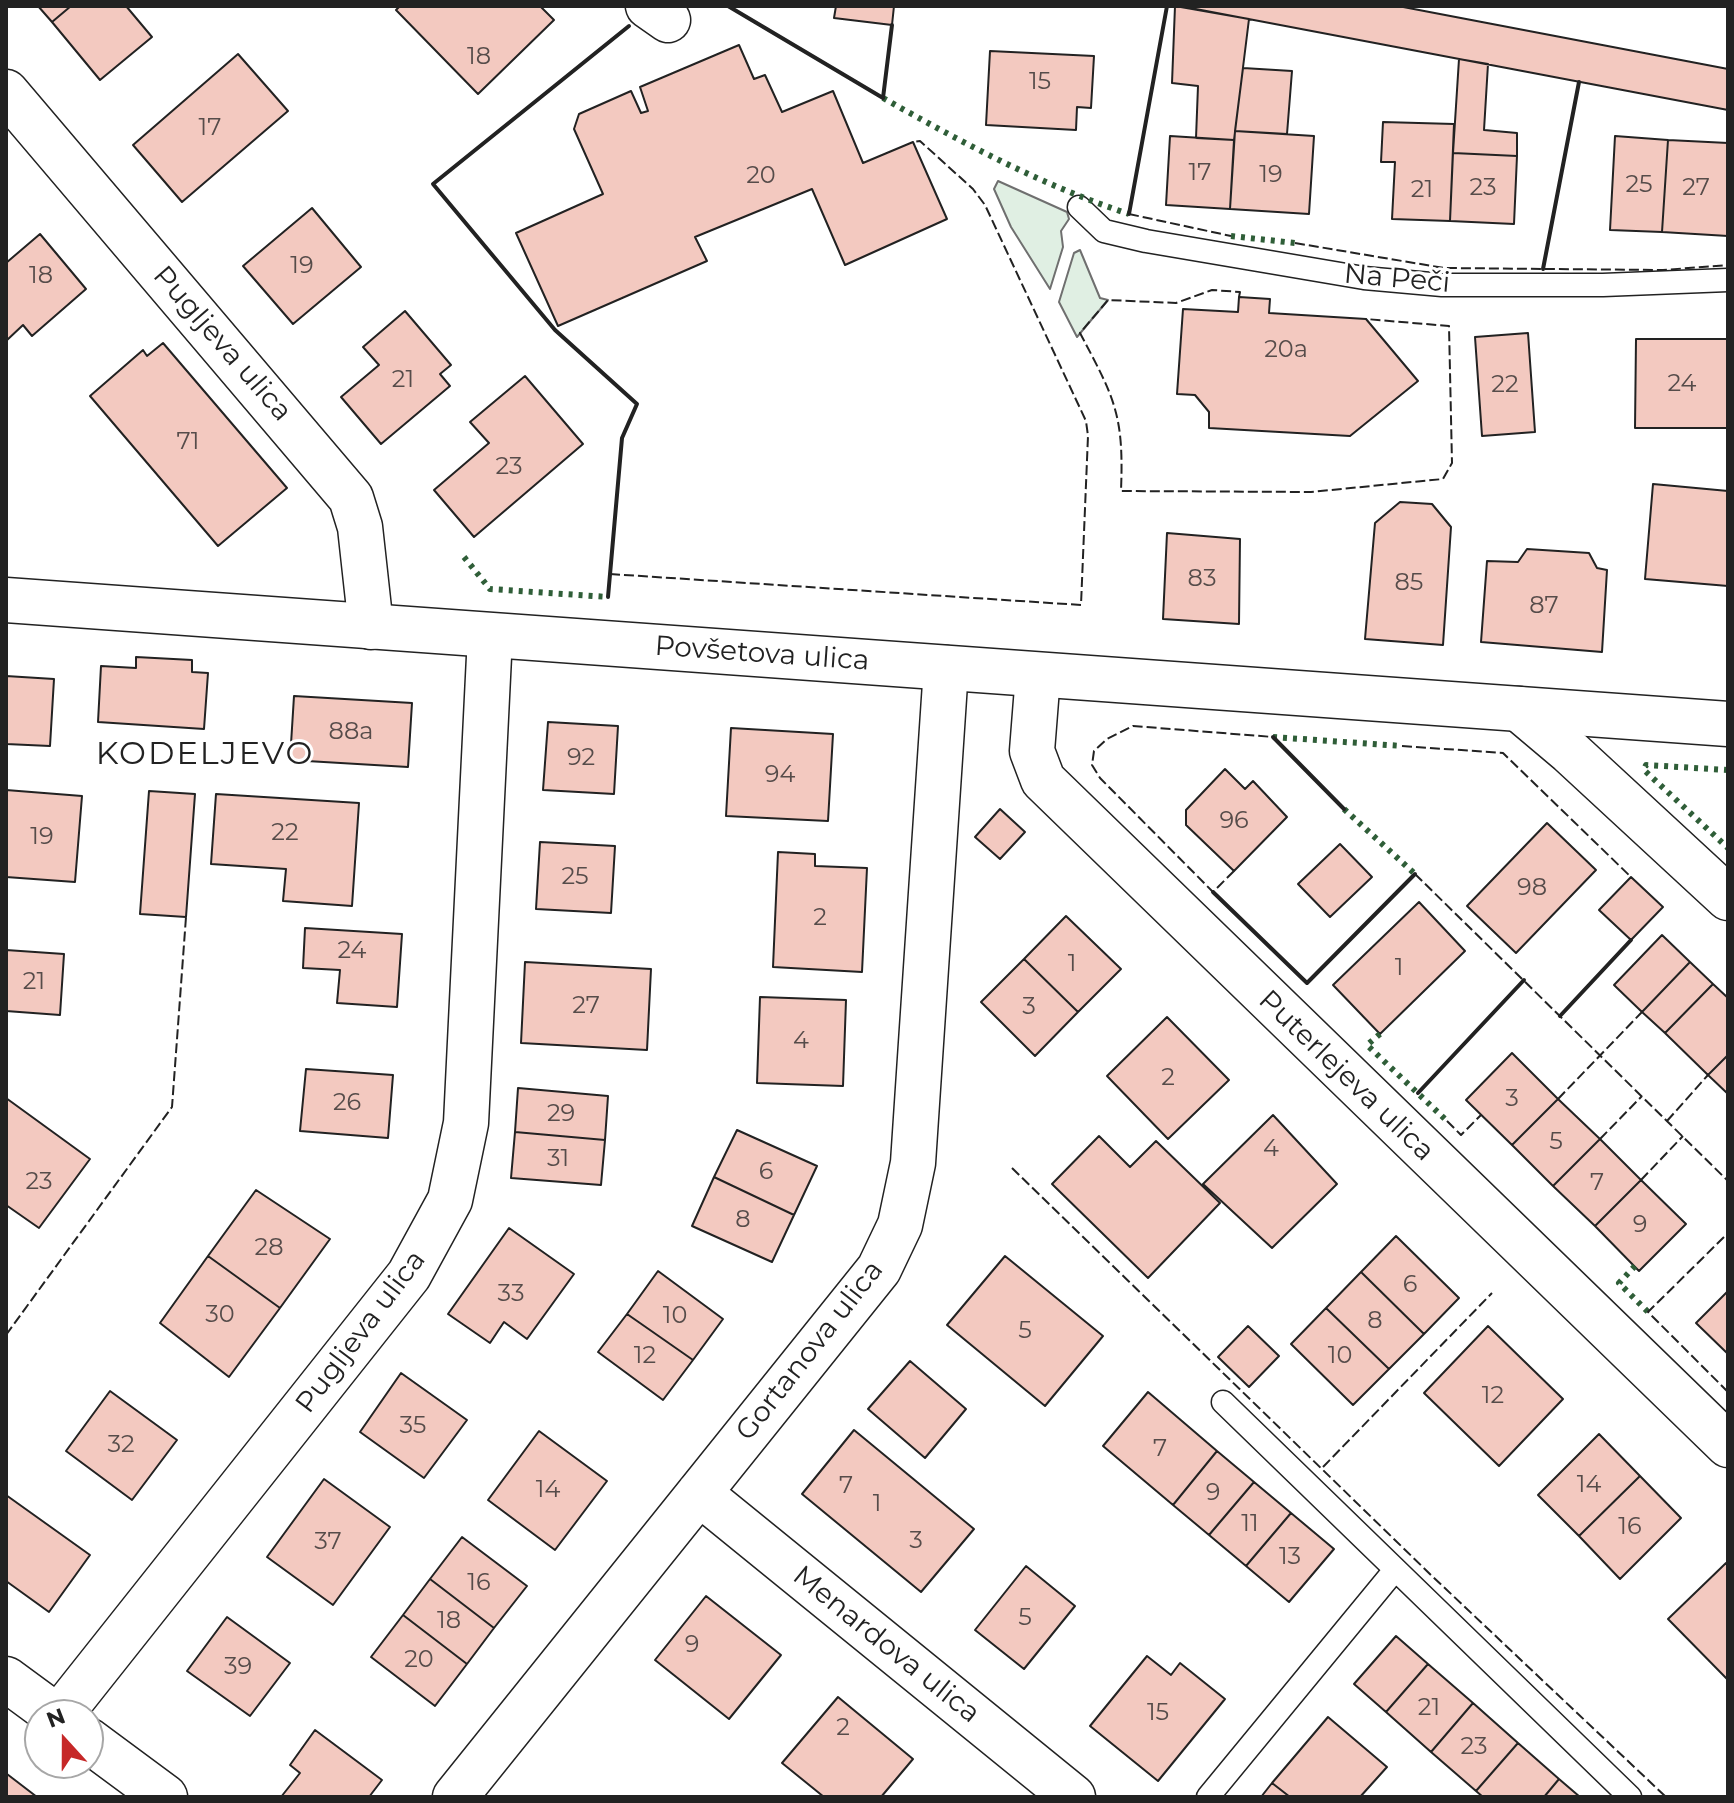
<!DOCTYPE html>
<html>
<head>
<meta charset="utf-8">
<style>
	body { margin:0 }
	#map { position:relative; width:1734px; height:1803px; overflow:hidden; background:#fff; font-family:Montserrat,sans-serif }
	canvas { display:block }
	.frame { position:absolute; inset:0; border:8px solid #222; pointer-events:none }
	.north { position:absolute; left:24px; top:1699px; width:80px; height:80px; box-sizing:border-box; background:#fff; border:2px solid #a7a7a7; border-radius:50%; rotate:339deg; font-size:22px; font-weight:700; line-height:32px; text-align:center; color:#222 }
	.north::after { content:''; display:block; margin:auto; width:28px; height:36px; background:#c62828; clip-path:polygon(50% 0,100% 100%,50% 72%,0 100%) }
</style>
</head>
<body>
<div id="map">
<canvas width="1734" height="1803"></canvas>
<div class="frame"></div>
<div class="north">N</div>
</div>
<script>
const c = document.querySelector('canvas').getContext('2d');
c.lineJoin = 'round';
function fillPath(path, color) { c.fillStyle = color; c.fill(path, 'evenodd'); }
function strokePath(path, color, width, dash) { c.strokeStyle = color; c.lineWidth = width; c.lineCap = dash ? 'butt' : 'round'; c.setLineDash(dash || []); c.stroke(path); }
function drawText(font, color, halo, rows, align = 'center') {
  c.font = font + ' Montserrat,sans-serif'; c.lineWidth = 6; c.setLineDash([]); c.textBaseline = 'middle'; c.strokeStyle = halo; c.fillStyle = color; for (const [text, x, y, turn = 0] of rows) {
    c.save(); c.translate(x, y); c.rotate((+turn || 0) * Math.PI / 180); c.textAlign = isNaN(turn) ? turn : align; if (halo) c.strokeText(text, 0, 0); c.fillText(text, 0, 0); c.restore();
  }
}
const green = new Path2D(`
	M998,181L1067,212L1069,219L1061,231L1063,247L1050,289L1011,227L994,189Z
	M1080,250L1100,298L1108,300L1077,337L1059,302L1074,253Z`);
const building = new Path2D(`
	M38,6H71L52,22Z
	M71,6H126L152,37L100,80L52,22Z
	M400,6H540L554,20L478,94L396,10Z
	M836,6H894L892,25L834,18Z
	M1175,6L1249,19L1234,140L1196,138L1198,86L1172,83Z
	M1180,6H1398L1728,69V110Z
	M739,45L754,79L765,75L782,112L833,91L863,163L913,142L947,219L845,265L812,189L695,237L707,261L558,326L516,233L603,194L574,129L579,114L631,91L641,113L648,111L640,87Z
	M990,51L1094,56L1091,108L1077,107L1076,130L986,125Z
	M238,54L288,111L182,202L133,145Z
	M1459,59L1488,64L1484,130L1517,133V156L1453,153Z
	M1243,68L1292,71L1287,134L1235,131Z
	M1383,122L1454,124L1450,221L1392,219L1395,162H1381Z
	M1235,131L1314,136L1309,214L1230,209Z
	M1170,136L1234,140L1230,209L1166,205Z
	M1615,136L1668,140L1662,232L1610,230Z
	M1668,140L1728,143V236L1662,232Z
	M1453,153L1517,156L1514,224L1450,221Z
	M312,208L361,267L293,324L243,266Z
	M40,234L86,289L32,336L23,325L6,341V263Z
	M1239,297L1270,299L1269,313L1366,319L1418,381L1350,436L1209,428V412L1195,395L1177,394L1183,309L1238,312Z
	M405,311L451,365L440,374L450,386L381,444L341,397L379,365L363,347Z
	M1528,333L1535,432L1482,436L1475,337Z
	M1636,339H1728V428H1635Z
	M163,343L287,488L218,546L90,396L143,350L147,356Z
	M525,376L583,444L474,537L434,490L489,443L470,422Z
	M1653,484L1728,491V586L1645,579Z
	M1400,502L1432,504L1451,527L1443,645L1365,639L1375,523Z
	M1167,533L1240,539L1239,624L1163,619Z
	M1527,549L1589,553L1597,568L1607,570L1602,652L1481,642L1487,561L1518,562Z
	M136,657L192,660V672L208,673L204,729L98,722L101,666L136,668Z
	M6,676L54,679L50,746L6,744Z
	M294,696L412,703L408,767L290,760Z
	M548,722L618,726L614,794L543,790Z
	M731,728L833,734L828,821L726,816Z
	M1225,769L1245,789L1253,781L1287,817L1234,871L1186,825V810Z
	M6,790L82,796L75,882L6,877Z
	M149,791L195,794L186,917L140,914Z
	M216,794L359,803L352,906L283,901L286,869L211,864Z
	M1000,809L1025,832L1000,859L975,837Z
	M1547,823L1596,870L1516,953L1467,906Z
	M540,842L615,846L611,913L536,909Z
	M1340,844L1372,877L1330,917L1298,884Z
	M778,852L815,854V866L867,868L862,972L773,967Z
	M1631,877L1663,907L1631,940L1599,910Z
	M1419,902L1465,951L1380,1034L1333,985Z
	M1066,916L1121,969L1078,1012L1024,959Z
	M305,928L402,934L397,1007L337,1003L340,970L303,968Z
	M1662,935L1690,962L1642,1012L1614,985Z
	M6,950L64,954L60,1015L6,1011Z
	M1024,959L1078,1012L1035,1056L981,1002Z
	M525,962L651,969L647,1050L521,1043Z
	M1690,962L1713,984L1665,1033L1642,1012Z
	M1713,984L1728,998V1055L1708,1075L1665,1033Z
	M760,997L846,1000L843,1086L757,1083Z
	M1167,1017L1229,1080L1168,1139L1107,1076Z
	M1512,1053L1558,1099L1512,1145L1466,1100Z
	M1728,1055V1094L1708,1075Z
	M306,1069L393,1075L388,1138L300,1131Z
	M518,1088L608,1096L605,1140L515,1132Z
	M6,1098L90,1159L39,1228L6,1205Z
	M1558,1099L1600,1139L1553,1186L1512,1145Z
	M1273,1115L1337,1184L1272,1248L1203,1184Z
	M737,1130L817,1166L794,1215L714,1177Z
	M515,1132L605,1140L601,1185L511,1178Z
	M1099,1136L1130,1167L1156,1141L1220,1203L1148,1278L1052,1184Z
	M1600,1139L1641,1180L1595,1226L1553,1186Z
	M714,1177L794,1215L772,1262L692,1226Z
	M1641,1180L1686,1224L1639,1271L1595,1226Z
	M256,1190L330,1239L280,1308L208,1256Z
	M509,1228L574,1274L527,1339L504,1322L490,1343L448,1314Z
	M1396,1236L1459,1298L1424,1334L1361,1272Z
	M208,1256L280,1308L229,1377L160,1323Z
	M1005,1256L1103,1336L1045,1406L947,1325Z
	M658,1271L723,1319L693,1360L627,1314Z
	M1361,1272L1424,1334L1389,1369L1326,1308Z
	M1728,1291V1354L1696,1323Z
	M1326,1308L1389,1369L1353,1405L1291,1344Z
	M627,1314L693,1360L663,1400L598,1352Z
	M1248,1326L1279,1356L1249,1387L1218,1357Z
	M1488,1326L1563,1399L1499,1466L1424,1393Z
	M910,1361L966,1409L925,1458L868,1409Z
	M401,1373L467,1420L424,1478L360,1432Z
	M110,1391L177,1440L132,1500L66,1451Z
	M1148,1392L1217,1451L1173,1505L1103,1446Z
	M854,1430L974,1529L921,1592L802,1494Z
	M539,1431L607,1481L555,1550L488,1500Z
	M1599,1434L1640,1476L1579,1536L1538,1495Z
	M1217,1451L1254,1482L1209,1535L1173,1505Z
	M1640,1476L1681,1518L1620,1579L1579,1536Z
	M324,1479L390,1527L333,1605L267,1557Z
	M1254,1482L1291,1513L1246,1566L1209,1535Z
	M6,1495L90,1555L49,1612L6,1581Z
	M1291,1513L1334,1549L1289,1602L1246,1566Z
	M462,1537L527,1586L494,1628L430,1579Z
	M1726,1563L1728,1566V1680L1668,1619Z
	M1026,1566L1075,1606L1024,1669L975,1630Z
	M430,1579L494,1628L467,1664L403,1615Z
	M706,1596L781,1655L729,1719L655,1660Z
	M403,1615L467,1664L435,1706L371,1657Z
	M227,1617L290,1663L250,1716L187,1671Z
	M1396,1636L1428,1664L1386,1712L1354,1684Z
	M1147,1656L1171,1675L1180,1663L1225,1699L1158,1781L1090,1726Z
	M1428,1664L1473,1703L1431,1752L1386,1712Z
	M838,1697L913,1759L881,1797H824L782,1763Z
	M1473,1703L1518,1743L1476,1791L1431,1752Z
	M1328,1717L1387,1767L1360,1797H1290L1272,1783Z
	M315,1730L382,1780L369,1797H281L300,1773L290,1765Z
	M1518,1743L1559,1779L1544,1797H1483L1476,1791Z
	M7,1774L37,1797H6Z
	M1559,1779L1580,1797H1544Z
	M1272,1783L1290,1797H1261Z`);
const lane = new Path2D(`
	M1079,207L1104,231L1146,241L1364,278L1442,285H1603L1728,280
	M1223,1402L1630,1797
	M1208,1797L1394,1571`);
const street = new Path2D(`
	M648,6L668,20
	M6,92L351,498L360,527L371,627
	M1038,675L1032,751L1043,780L1728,1445
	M1519,709L1570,752L1728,898
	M699,1493L1073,1797
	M6,1679L55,1715
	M60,1715L409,1275L450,1200L466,1123L490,636
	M88,1740L165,1797
	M455,1797L879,1269L900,1225L913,1163L946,668`);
const secondary = new Path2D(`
	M6,600L1728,724`);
const hedge = new Path2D(`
	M883,98C963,143 1041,185 1129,214
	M1231,236L1295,243
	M464,557L490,589L608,597
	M1273,737L1402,746
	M1728,770L1646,765L1644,770L1728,848
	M1344,809L1415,874
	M1380,1034L1367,1045L1447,1121
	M1635,1266L1619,1283L1648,1312`);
const fence = new Path2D(`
	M1129,214L1231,236
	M1295,243L1444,268L1663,270L1728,265
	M1239,297L1240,292L1212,290L1176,303L1108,300L1080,333C1115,399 1124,415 1121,491L1311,492L1443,479L1452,463L1449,326L1366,319
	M610,574L1081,605L1088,436L1086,421L985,205L973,189L920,141L913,142
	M1402,746L1503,753L1631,877
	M1234,871L1213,892L1100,778L1092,765L1094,751L1107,739L1133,726L1273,737
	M1415,874L1728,1181
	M1558,1099L1642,1012
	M1447,1121L1461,1135L1481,1115
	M1667,1121L1708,1075
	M1600,1139L1642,1096
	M1012,1168L1431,1575L1666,1797
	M1641,1180L1683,1136
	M1724,1237L1648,1312L1728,1392
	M6,1335L172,1107L186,917
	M1323,1467L1492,1293`);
const wall = new Path2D(`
	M728,6L883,98L892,25
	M1129,214L1167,6
	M1543,269L1579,82
	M608,597L622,438L637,404L555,330L433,184L629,26
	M1273,737L1344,809
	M1213,892L1307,983L1415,874
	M1560,1016L1631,940
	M1418,1093L1524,980`);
const numberNames = [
	["18",479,57],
	["15",1040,82],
	["17",210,128],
	["17",1200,173],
	["19",1271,175],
	["20",761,176],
	["25",1639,185],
	["23",1483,188],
	["27",1696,188],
	["21",1422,190],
	["19",302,266],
	["18",41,276],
	["20a",1286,350],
	["21",403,380],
	["24",1682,384],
	["22",1505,385],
	["71",188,442],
	["23",509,467],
	["83",1202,579],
	["85",1409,583],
	["87",1544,606],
	["88a",351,732],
	["92",581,758],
	["94",780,775],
	["96",1234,821],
	["22",285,833],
	["19",42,837],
	["25",575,877],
	["98",1532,888],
	["2",820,918],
	["24",352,951],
	["1",1072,964],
	["1",1399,968],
	["21",34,982],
	["27",586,1006],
	["3",1029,1007],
	["4",801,1041],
	["2",1168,1078],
	["3",1512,1099],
	["26",347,1103],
	["29",561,1114],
	["5",1556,1142],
	["4",1271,1149],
	["31",558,1159],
	["6",766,1172],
	["23",39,1182],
	["7",1597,1183],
	["8",743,1220],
	["9",1640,1225],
	["28",269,1248],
	["6",1410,1285],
	["33",511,1294],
	["30",220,1315],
	["10",675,1316],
	["8",1375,1321],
	["5",1025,1331],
	["12",645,1356],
	["10",1340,1356],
	["12",1493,1396],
	["35",413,1426],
	["32",121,1445],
	["7",1160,1449],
	["14",1589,1485],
	["7",846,1486],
	["14",548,1490],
	["9",1213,1493],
	["1",877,1504],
	["11",1250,1524],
	["16",1630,1527],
	["3",916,1541],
	["37",328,1542],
	["13",1290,1557],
	["16",479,1583],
	["5",1025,1618],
	["18",449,1621],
	["9",692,1645],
	["20",419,1660],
	["39",238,1667],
	["21",1429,1708],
	["15",1158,1713],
	["2",843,1728],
	["23",1474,1747]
];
const streetNames = [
	["Na Peči",1397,279,5],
	["Pugljeva ulica",222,344,49],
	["Povšetova ulica",762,654,4],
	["Puterlejeva ulica",1346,1076,44],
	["Pugljeva ulica",361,1332,-53],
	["Gortanova ulica",810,1351,-52],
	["Menardova ulica",886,1645,39]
];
const quarterNames = [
	["KODELJEVO",205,755]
];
fillPath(green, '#e0efe3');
strokePath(green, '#6f6f6f', 2);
fillPath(building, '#f3c9c0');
strokePath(building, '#222', 2);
strokePath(lane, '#222', 25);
strokePath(street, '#222', 47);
strokePath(secondary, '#222', 47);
strokePath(lane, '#fff', 22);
strokePath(street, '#fff', 44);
strokePath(secondary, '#fff', 44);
strokePath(hedge, '#2f5e38', 6, [4, 6]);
strokePath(fence, '#222', 2, [10, 4]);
strokePath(wall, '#222', 4);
drawText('24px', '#564c4a', null, numberNames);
drawText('28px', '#222', '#fff', streetNames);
c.letterSpacing = '2px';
drawText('32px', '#222', '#fff', quarterNames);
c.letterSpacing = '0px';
</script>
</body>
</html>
